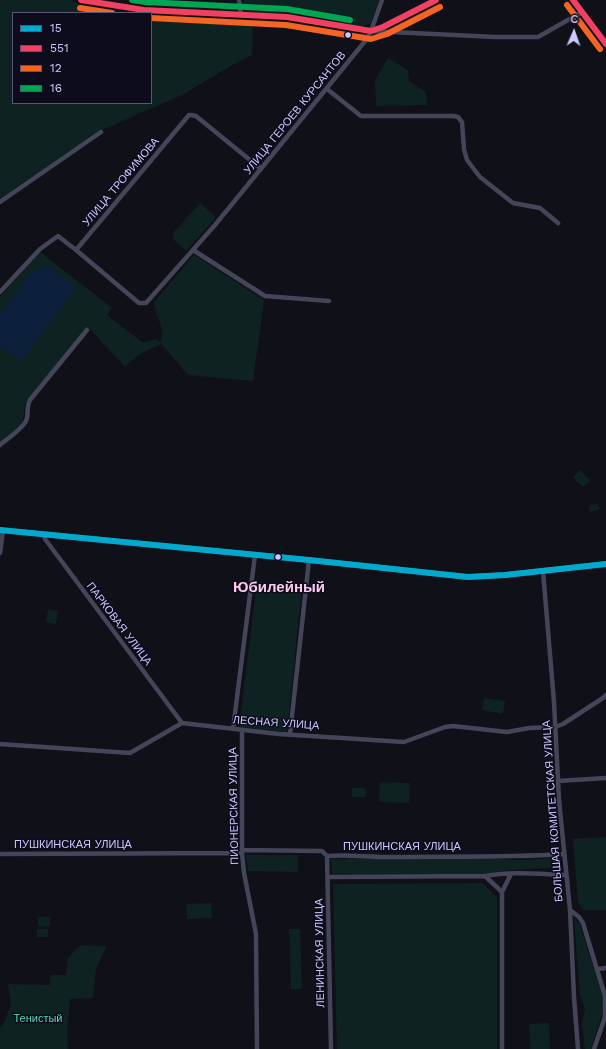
<!DOCTYPE html>
<html>
<head>
<meta charset="utf-8">
<style>
	body { margin:0 }
	#map { position:relative; width:606px; height:1049px; overflow:hidden; background:#101018; font-family:"Work Sans",sans-serif }
	canvas { display:block }
	.legend { position:absolute; left:12px; top:12px; width:140px; height:92px; box-sizing:border-box; background:#0d0c1c; border:1px solid #595776; margin:0; padding:5px 7px; list-style:none; font-size:12px; color:#cbc8fd }
	.legend li { display:flex; align-items:center; gap:8px; height:20px }
	.legend b { width:20px; border:1px solid #595776 }
	.north { position:absolute; left:554px; top:12px; width:40px; height:40px; -webkit-text-stroke:3px #0d0c1c; paint-order:stroke; rotate:2deg; font-size:11px; font-weight:700; line-height:16px; text-align:center; color:#cbc8fd }
	.north::after { content:''; display:block; margin:auto; width:14px; height:18px; background:#cbc8fd; clip-path:polygon(50% 0,100% 100%,50% 72%,0 100%) }
</style>
</head>
<body>
<div id="map">
<canvas width="606" height="1049"></canvas>
<ul class="legend">
<li><b style="height:5px;background:#00a9ce"></b>15</li>
<li><b style="height:5px;background:#f24062"></b>551</li>
<li><b style="height:5px;background:#f26522"></b>12</li>
<li><b style="height:5px;background:#00a651"></b>16</li>
</ul>
<div class="north">С</div>
</div>
<script>
const c = document.querySelector('canvas').getContext('2d');
c.lineJoin = 'round';
function fillPath(path, color) { c.fillStyle = color; c.fill(path, 'evenodd'); }
function strokePath(path, color, width, dash) { c.strokeStyle = color; c.lineWidth = width; c.lineCap = dash ? 'butt' : 'round'; c.setLineDash(dash || []); c.stroke(path); }
function drawText(font, color, halo, rows, align = 'center') {
  c.font = font + ' "Work Sans",sans-serif'; c.lineWidth = 3; c.setLineDash([]); c.textBaseline = 'middle'; c.strokeStyle = halo; c.fillStyle = color; for (const [text, x, y, turn = 0] of rows) {
    c.save(); c.translate(x, y); c.rotate((+turn || 0) * Math.PI / 180); c.textAlign = isNaN(turn) ? turn : align; if (halo) c.strokeText(text, 0, 0); c.fillText(text, 0, 0); c.restore();
  }
}
const green = new Path2D(`
	M0,0H71L82,6L127,13H13V103H151V16L253,21L252,55L234,64L182,95L97,132L0,199Z
	M243,0H379L371,23L360,27L315,17L291,13L244,12Z
	M388,58L408,70L409,81L426,92L427,105L376,106L375,80Z
	M200,203L216,217L186,251L174,240L173,233Z
	M39,251L112,308L107,315L143,343L155,339L161,343L162,329L155,309L154,302L194,255L264,300L253,381L188,375L161,344L138,355L125,367L89,328L86,329L25,405L23,422L0,443V297Z
	M580,470L590,481L583,487L573,477Z
	M598,503L600,509L590,512L589,506Z
	M257,582L302,587L287,732L239,727Z
	M48,609L58,611L56,624L46,622Z
	M484,698L505,701L503,714L482,710Z
	M380,782L410,783L409,803L379,802Z
	M352,788H365L366,797H352Z
	M606,837V910H583L578,902L573,839Z
	M246,855H298V872L248,871Z
	M481,858L516,860L559,858V867L501,871L483,874H332L331,859Z
	M483,883L497,898V1049H337L333,884Z
	M211,903L212,918L187,919L186,904Z
	M38,917H50V926L38,927Z
	M574,917L580,925L603,997L602,1014L591,1049H585L582,1024L585,1008L580,996Z
	M37,929H48V937H37Z
	M289,929H300L302,989H291Z
	M80,945L107,946L96,968L93,998L70,999L67,1031L68,1049H0V1028L5,1021L11,1004L8,984L50,985V975H66L68,958Z
	M549,1023L550,1049H530L529,1024Z`);
const water = new Path2D(`
	M47,266L76,287L22,360L0,347V314L31,273Z`);
const minor = new Path2D(`
	M81,0L144,10L287,17L371,31L383,27L436,0
	M239,0L241,15
	M573,0L606,44
	M371,31L382,0
	M327,89L361,116H453L458,117L462,122L464,149L467,160L480,177L513,203L540,208L558,223
	M0,202L101,132
	M76,250L139,303H146L215,225L366,40L371,31L495,37H538L582,12
	M193,250L265,296L329,301
	M0,292L40,249L58,236L76,250L189,115H191L196,116L261,169
	M0,445C7,439 22,429 26,421C29,415 26,407 30,400L87,330
	M44,535L45,539L182,723
	M0,553L3,531
	M543,571L554,702L559,800L570,910L574,997L578,1049
	M233,729L255,555
	M242,730V853L244,873L256,934L257,1049
	M290,734L309,560
	M0,744L130,753L182,723L279,734L404,742L445,727L453,726L507,732L529,728L555,727L563,724L603,698L606,695
	M558,781L606,778
	M242,850L322,851L327,856C346,854 367,857 386,857C445,856 504,858 564,854
	M0,854L242,853
	M327,856L331,1049
	M485,876L502,892
	M328,877L485,876C511,871 539,874 565,875
	M570,910L579,917L583,923L605,996V1017L594,1049
	M598,969L606,968
	M502,1049V892L511,874`);
const major = new Path2D(`
	M0,530L309,560L468,577L505,575L606,564`);
const bus1 = new Path2D(`
	M0,530L309,560L468,577L505,575L606,564`);
const bus2 = new Path2D(`
	M81,0L144,10L287,17L371,31L383,27L436,0
	M573,0L606,44`);
const bus3 = new Path2D(`
	M567,5L600,49
	M80,8L112,13
	M151,18L286,25L371,39L387,34L440,7`);
const bus4 = new Path2D(`
	M132,0L145,2L287,9L350,20`);
const markers = [
	[348,35,3.5,"#cbc8fd"],
	[278,557,3.5,"#cbc8fd"]
];
const streetNames = [
	["УЛИЦА ГЕРОЕВ КУРСАНТОВ",295,113,-51],
	["УЛИЦА ТРОФИМОВА",121,182,-50],
	["ПАРКОВАЯ УЛИЦА",119,624,53],
	["ЛЕСНАЯ УЛИЦА",276,723,4],
	["ПИОНЕРСКАЯ УЛИЦА",234,806,-91],
	["БОЛЬШАЯ КОМИТЕТСКАЯ УЛИЦА",553,811,-94],
	["ПУШКИНСКАЯ УЛИЦА",73,845],
	["ПУШКИНСКАЯ УЛИЦА",402,847],
	["ЛЕНИНСКАЯ УЛИЦА",320,953,-91]
];
const parkNames = [
	["Тенистый",38,1019]
];
const districtNames = [
	["Юбилейный",279,588]
];
fillPath(green, '#0f2222');
fillPath(water, '#0d203b');
strokePath(minor, '#444559', 4.5);
strokePath(major, '#574d6b', 5.5);
strokePath(bus1, '#00a9ce', 6);
strokePath(bus2, '#f24062', 6);
strokePath(bus3, '#f26522', 6);
strokePath(bus4, '#00a651', 6);
for (const [x, y, r, color] of markers) { const dot = new Path2D(); dot.arc(x, y, r, 0, 2 * Math.PI); c.fillStyle = color; c.fill(dot); strokePath(dot, '#0d0c1c', 1.5); }
drawText('11px', '#cbc8fd', '#0d0c1c', streetNames);
drawText('11px', '#57dab2', '#0d0c1c', parkNames);
drawText('bold 15px', '#fecaed', '#0d0c1c', districtNames);
</script>
</body>
</html>
